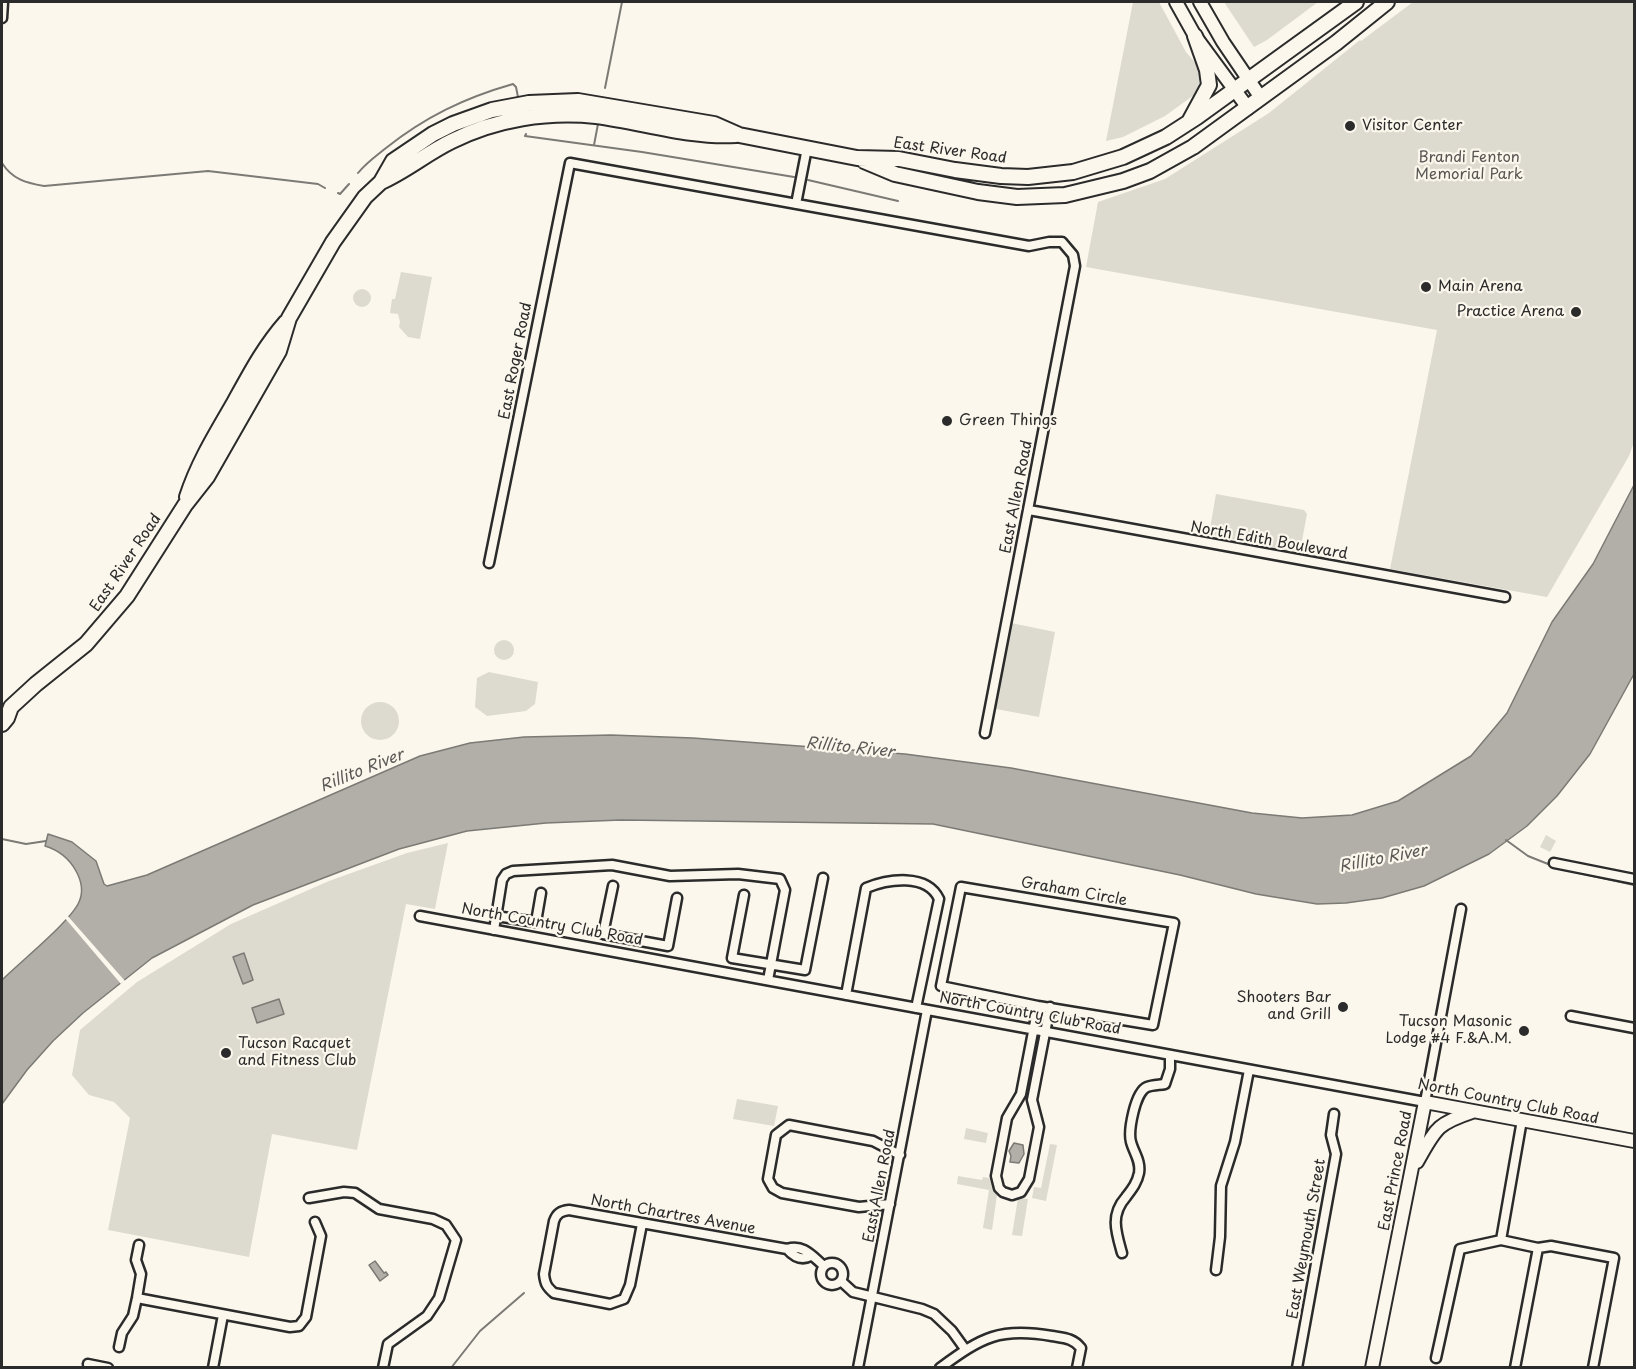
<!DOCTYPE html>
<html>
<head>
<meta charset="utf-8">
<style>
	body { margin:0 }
	#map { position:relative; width:1636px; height:1369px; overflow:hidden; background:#fbf7ec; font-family:"Playpen Sans",sans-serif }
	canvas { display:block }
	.frame { position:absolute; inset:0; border:3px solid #2b2b2b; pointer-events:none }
</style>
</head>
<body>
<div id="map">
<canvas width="1636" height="1369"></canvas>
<div class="frame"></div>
</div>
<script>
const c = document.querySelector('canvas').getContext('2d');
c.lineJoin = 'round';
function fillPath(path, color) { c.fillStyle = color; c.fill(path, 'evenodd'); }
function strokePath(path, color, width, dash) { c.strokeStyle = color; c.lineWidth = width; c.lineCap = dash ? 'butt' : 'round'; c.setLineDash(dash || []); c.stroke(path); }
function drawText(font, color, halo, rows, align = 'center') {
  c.font = font + ' "Playpen Sans",sans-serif'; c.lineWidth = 4.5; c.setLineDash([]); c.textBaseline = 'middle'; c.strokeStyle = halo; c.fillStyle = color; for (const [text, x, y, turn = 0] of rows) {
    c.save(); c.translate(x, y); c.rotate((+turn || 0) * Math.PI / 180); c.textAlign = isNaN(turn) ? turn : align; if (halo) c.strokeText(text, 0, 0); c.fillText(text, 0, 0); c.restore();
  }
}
const green = new Path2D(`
	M1133,2H1159L1186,52L1197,65L1200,79L1198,88L1194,95L1165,116L1123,137L1106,141Z
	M1224,2H1318L1267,40L1254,47Z
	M1413,2H1634V442L1629,456L1547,597L1390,569L1437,330L1086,267L1098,202L1165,179L1269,113L1360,40L1361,41Z
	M401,272L432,277L420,339L408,337L399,327L400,322L398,314L390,313L392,299H395Z
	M353 298a9 9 0 1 1 18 0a9 9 0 1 1-18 0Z
	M1216,494L1304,510L1307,514L1301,546L1292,552L1209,534Z
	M1011,623L1055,632L1039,717L996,709Z
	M494 650a10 10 0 1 1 20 0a10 10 0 1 1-20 0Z
	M489,672L538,682L535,704L526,711L487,716L475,707L477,678Z
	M361 721a19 19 0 1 1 38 0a19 19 0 1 1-38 0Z
	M1546,835L1556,841L1550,852L1540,847Z
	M448,843L435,909L406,904L357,1150L272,1134L249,1257L108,1230L130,1118L114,1102L89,1095L72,1075L80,1030L137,982L231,924L329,881L407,853Z
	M737,1099L778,1106L774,1126L733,1119Z
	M966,1128L988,1133L986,1143L964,1139Z
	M1050,1144L1057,1145L1046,1201L1032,1198L1034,1187L1041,1188Z
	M958,1176L982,1180L983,1177L989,1178L997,1195L992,1230L983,1228L989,1190L957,1184Z
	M1018,1198L1028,1199L1022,1236L1012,1235Z`);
const water = new Path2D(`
	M1634,485V674L1590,754L1557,796L1527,826L1489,854L1424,886L1382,898L1346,903L1317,904L1256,894L1180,875L933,824L621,820L546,823L467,831L399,849L253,905L152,958L83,1013L53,1041L27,1070L2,1104V980C19,963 71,921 79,902C84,891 81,880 76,871C69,858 58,850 45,846L48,834L72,842L96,861L104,884L107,886L147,875L420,756L470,743L524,737L611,735L693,738L905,754L1011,768L1252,813L1302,818L1352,815L1398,801L1471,756L1507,713L1552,622L1593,564Z
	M244,953L253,980L243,984L233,957Z
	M279,999L284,1014L257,1023L252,1008Z
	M1014,1143L1023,1145L1024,1154L1019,1163L1010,1162L1011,1156L1009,1151Z
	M375,1261L384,1273L386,1272L388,1275L380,1281L369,1265Z`);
const pier = new Path2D(`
	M66,914L125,981L121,984L64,917Z`);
const stream = new Path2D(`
	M605,88L622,2
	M526,134L525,136L642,152L794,177
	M594,145L598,124
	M2,163C12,179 26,183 44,186L208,171L318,184L325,188
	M358,173C366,163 376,156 386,148C425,117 464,98 513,84L516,87L518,97
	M808,180L898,201
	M338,193L340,194L349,184
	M2,839L26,844L46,841
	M1506,840L1528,856L1553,866
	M1561,869L1634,885
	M451,1368L480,1331L524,1293`);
const street = new Path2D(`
	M2,18L3,2
	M796,204L807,148
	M1029,510L1505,597
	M489,563L570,163L1029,246L1049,242H1062L1073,255L1075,266L985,733
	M1554,863L1634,879
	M613,886L603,934L668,946L677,898
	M961,887L1174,923L1153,1025L1038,1006L941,986Z
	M744,895L732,958L805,970L823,878
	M420,916L1425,1102L1461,909
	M496,916L536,922L541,893
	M494,930L502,880L506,874L513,871L612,865L670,876L738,874L780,879L785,890L768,980
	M846,995L866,888C888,879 927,873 939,899L916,1008
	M1038,1006L1021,1094L1007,1118L996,1176L999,1188L1003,1192L1012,1195L1021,1192L1029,1179L1039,1127L1032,1100L1050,1007
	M1571,1016L1634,1028
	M309,1198L344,1192L355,1193L379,1209L433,1219L446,1225L456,1240L439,1298L427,1316L388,1344L383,1368
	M890,1204L859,1207L782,1193L773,1188L768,1179L776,1135L789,1125L873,1141L900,1155
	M642,1224L630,1285L624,1299L610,1304L554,1293C547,1287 545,1284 544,1274L554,1221C557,1213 561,1211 569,1210L787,1249C804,1244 812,1256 824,1266
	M1501,1240L1538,1248L1551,1246L1614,1258L1593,1368
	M787,1249C794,1257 801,1261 811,1256
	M1122,1253C1116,1232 1110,1215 1126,1197C1132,1189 1137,1183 1139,1173C1141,1161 1134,1153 1131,1142C1128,1131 1135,1092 1147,1087C1152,1085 1159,1085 1165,1084L1170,1069V1055
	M821 1274a11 11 0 1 1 22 0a11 11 0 1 1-22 0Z
	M1216,1270L1220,1237L1221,1186L1235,1142L1249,1070
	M841,1281L853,1292L922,1309L934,1314L952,1331L965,1349
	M137,1298L290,1327L299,1326L306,1317L321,1236L315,1222
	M119,1347L122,1333L133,1316L137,1298L141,1274L136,1260L139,1245
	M1436,1358L1460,1249L1501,1240L1522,1120
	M88,1364L108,1368
	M213,1368L223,1315
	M858,1368L927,1010
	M940,1368C982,1337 1000,1327 1052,1336C1064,1338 1073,1338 1081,1348L1077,1368
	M1297,1368L1336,1154L1331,1135L1334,1114
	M1515,1368L1538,1248`);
const secondary = new Path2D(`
	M1176,2L1195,36L1248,108
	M1200,2L1223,42L1261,98
	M1417,1162C1436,1129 1436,1124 1472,1112
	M1372,1368L1425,1102L1634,1141`);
const primary = new Path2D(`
	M1190,120L1209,85L1207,70L1195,36
	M864,161L895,174L978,192L1017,197L1065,195L1123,181L1150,171L1193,147L1336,43L1387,2
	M381,182C406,171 427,153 452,141C496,119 547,111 596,116C643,122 689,138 736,135
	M187,497C198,463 216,434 234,403C250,374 264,347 286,322
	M2,724L7,718L11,707L36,684L86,644L127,596L185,505L207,477L279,351L289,318L333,242L365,197L381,182L393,161L433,134L453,124L492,110L529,103L578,101L714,124L739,135L857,158L899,159L955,170L1001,176L1028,177L1073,172L1123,157L1166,137L1197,117L1356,2`);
const markers = [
	[1350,126,6,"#2b2b2b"],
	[1426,287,6,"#2b2b2b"],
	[1576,312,6,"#2b2b2b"],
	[947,421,6,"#2b2b2b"],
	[1343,1007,6,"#2b2b2b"],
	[1524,1031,6,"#2b2b2b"],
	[226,1053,6,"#2b2b2b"]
];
const poiNames = [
	["Visitor Center",1362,126],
	["Main Arena",1438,287],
	["Practice Arena",1564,312,"right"],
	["Green Things",959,421],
	["Shooters Bar",1331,998,"right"],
	["and Grill",1331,1015,"right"],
	["Tucson Masonic",1512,1022,"right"],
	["Lodge #4 F.&A.M.",1512,1039,"right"],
	["Tucson Racquet",238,1044],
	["and Fitness Club",238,1061]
];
const streetNames = [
	["East River Road",950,151,8],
	["East Roger Road",516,361,-79],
	["East Allen Road",1017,497,-79],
	["North Edith Boulevard",1269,541,10],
	["East River Road",126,563,-56],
	["Graham Circle",1074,892,10],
	["North Country Club Road",552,925,10],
	["North Country Club Road",1030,1014,10],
	["North Country Club Road",1508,1102,11],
	["East Prince Road",1396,1171,-79],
	["East Allen Road",880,1186,-79],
	["North Chartres Avenue",673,1215,10],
	["East Weymouth Street",1307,1239,-80]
];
const parkNames = [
	["Brandi Fenton",1469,158],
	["Memorial Park",1469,175]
];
const waterNames = [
	["Rillito River",850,748,6],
	["Rillito River",362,771,-22],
	["Rillito River",1383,859,-11]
];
fillPath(green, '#dddad0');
fillPath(water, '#b1afa7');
strokePath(water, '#7b7a75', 1.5);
fillPath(pier, '#fbf7ec');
strokePath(stream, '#7b7a75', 2);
strokePath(street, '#2b2b2b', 13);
strokePath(secondary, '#2b2b2b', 16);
strokePath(primary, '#2b2b2b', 18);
strokePath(street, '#fbf7ec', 8);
strokePath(secondary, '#fbf7ec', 12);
strokePath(primary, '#fbf7ec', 14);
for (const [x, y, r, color] of markers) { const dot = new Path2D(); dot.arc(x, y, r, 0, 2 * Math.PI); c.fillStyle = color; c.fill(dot); strokePath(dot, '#fbf7ec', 2); }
drawText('15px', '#2b2b2b', '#fbf7ec', poiNames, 'left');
drawText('15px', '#2b2b2b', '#fbf7ec', streetNames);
drawText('15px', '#585754', '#fbf7ec', parkNames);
drawText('italic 16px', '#5a5956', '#fbf7ec', waterNames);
</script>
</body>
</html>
